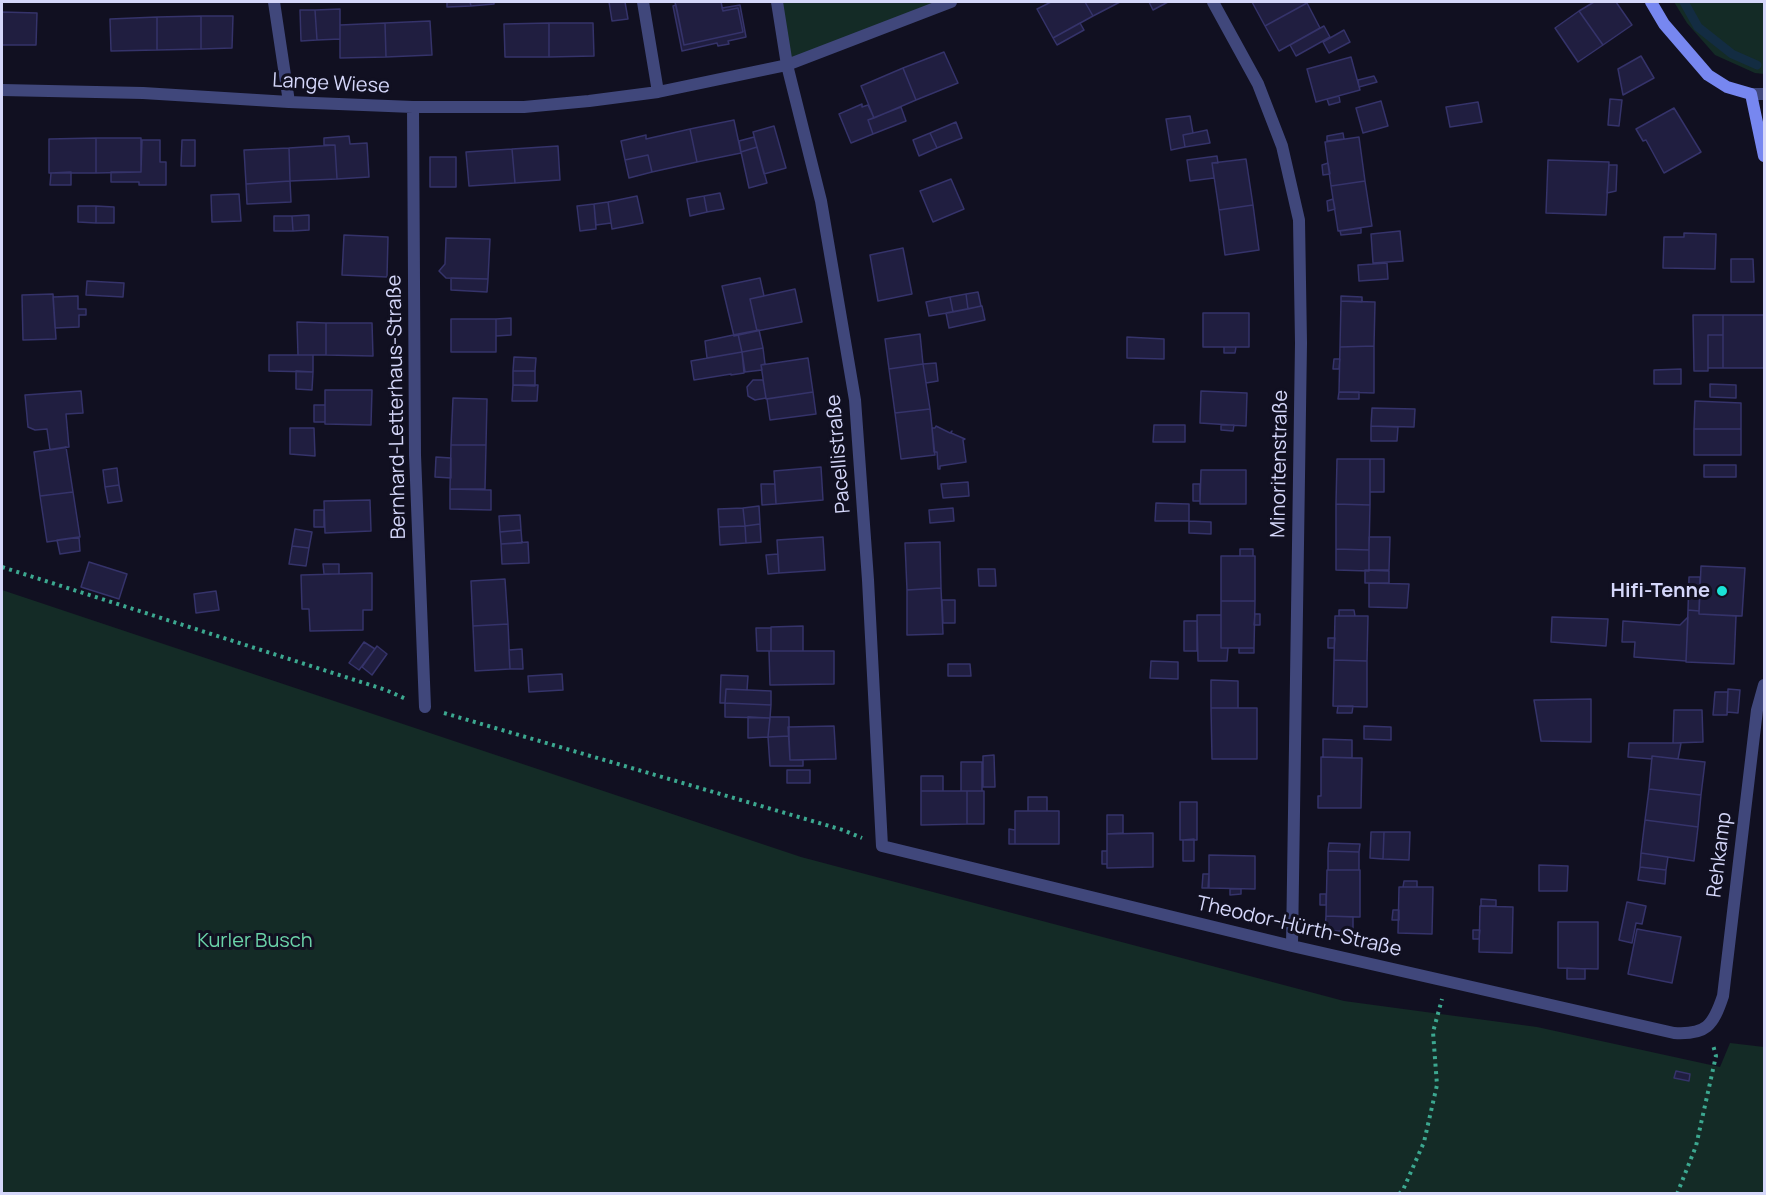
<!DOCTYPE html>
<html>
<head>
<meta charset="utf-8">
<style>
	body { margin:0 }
	#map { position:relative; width:1766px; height:1195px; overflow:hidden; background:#111021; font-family:Manrope,sans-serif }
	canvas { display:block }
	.frame { position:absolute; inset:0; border:3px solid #d5d7fa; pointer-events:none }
</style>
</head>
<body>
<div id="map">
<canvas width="1766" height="1195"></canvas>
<div class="frame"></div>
</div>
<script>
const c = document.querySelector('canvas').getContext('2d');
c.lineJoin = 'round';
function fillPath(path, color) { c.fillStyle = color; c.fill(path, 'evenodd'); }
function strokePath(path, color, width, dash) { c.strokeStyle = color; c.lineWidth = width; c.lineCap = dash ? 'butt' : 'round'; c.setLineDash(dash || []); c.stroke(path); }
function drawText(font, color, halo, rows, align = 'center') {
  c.font = font + ' Manrope,sans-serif'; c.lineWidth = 6; c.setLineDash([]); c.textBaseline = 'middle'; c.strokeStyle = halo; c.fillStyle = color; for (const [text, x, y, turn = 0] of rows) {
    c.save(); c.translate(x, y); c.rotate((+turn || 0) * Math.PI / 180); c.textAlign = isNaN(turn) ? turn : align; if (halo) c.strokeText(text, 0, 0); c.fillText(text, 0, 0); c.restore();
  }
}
const green = new Path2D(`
	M777,2H949L788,64Z
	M1674,2H1764V74L1755,73L1715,55L1687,23Z
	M2,590L801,857L1344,1001L1537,1027L1720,1067L1730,1043L1764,1047V1193L2,1194Z`);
const stream = new Path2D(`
	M1684,2L1698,27L1732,54L1757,65`);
const building = new Path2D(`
	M447,2H470L471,6L447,7Z
	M470,2H494V4L471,6Z
	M609,2H625L628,19L612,21Z
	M675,2H721L723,11L738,8L743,32L684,45Z
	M1051,2H1085L1093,16L1053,38L1037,9Z
	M1085,2H1120L1093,16Z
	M1149,2H1168L1153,10Z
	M1252,2H1306L1307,3L1265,26Z
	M1594,2H1616L1632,25L1603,45L1579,11Z
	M1307,3L1320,28L1279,51L1265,26Z
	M676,5L684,45L743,32L738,8L723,11L722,8L740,5L746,37L728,41L729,44L718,46L717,43L682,51L673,6Z
	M340,9V39L317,40L315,10Z
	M300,10H315L317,40L301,41Z
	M1579,11L1603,45L1578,62L1555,28Z
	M2,12L37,13L36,45H2Z
	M201,16V49L157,50V17Z
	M201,16H233L232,48L201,49Z
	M157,17V50L111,51L110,19Z
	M430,21L432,55L386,57L385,23Z
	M385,23L386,57L340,58V25Z
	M549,23V57H505L504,24Z
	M549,23H593L594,56L549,57Z
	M1080,23L1084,30L1057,45L1053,38Z
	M1324,26L1330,37L1296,56L1290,45Z
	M1344,30L1350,42L1329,53L1323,42Z
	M944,52L958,83L916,100L903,68Z
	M1641,56L1654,78L1623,95L1618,69Z
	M1351,57L1360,90L1316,102L1307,69Z
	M903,68L916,100L874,118L861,86Z
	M1374,76L1377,82L1359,87L1358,80Z
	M1339,96L1340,102L1329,105L1327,99Z
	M1610,99L1622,100L1619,126L1608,125Z
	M1381,101L1388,126L1363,133L1356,108Z
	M1478,102L1482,122L1450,127L1446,107Z
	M862,104V107L868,105L874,118L868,120L873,134L851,143L839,114Z
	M901,107L906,121L873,134L868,120Z
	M1674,108L1701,152L1664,173L1646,140L1643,141L1636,129Z
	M1190,116L1193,133L1183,135L1185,147L1171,150L1166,119Z
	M734,120L741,153L697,162L690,129Z
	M956,122L962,138L937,148L930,133Z
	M774,126L786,168L764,174L753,132Z
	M690,129L697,162L652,172L648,155L625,160L621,141L646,135V139Z
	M1207,130L1210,143L1185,147L1183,135Z
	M930,133L937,148L919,156L913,140Z
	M1343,133L1344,139L1327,141V136Z
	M349,136L350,144L367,143L369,177L337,179L335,145H324V138Z
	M754,137L757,147L741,152L739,141Z
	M1359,137L1365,181L1331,186L1325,142Z
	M96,138V173H49V139Z
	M96,138H141V172L96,173Z
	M142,140H160V162H166V185H139V182H111V172H141Z
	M182,140H195V166H181Z
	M335,145L337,179L290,181L289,148Z
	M558,146L560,180L515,183L512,149Z
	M757,147L767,183L749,188L741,152Z
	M289,148L290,181L246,184L244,150Z
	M512,149L515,183L469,186L466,152Z
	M648,155L652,172L629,178L625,160Z
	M1217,156L1218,163H1212L1214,178L1190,181L1187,160Z
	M430,157H456V187H430Z
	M1246,159L1253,205L1219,210L1212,163Z
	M1548,160L1609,162L1606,215L1546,213Z
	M1328,163L1330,174L1323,175L1322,165Z
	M1609,165H1617L1616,191L1607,193Z
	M71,172V185H50L51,173Z
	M951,179L964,209L933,222L920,191Z
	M290,181L291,202L247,204L246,184Z
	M1365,181L1372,226L1338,231L1331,186Z
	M720,193L724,209L707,212L704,196Z
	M239,194L241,221L212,222L211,195Z
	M637,196L643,223L612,229L608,202Z
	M704,196L707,212L690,216L687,199Z
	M1333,199L1335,209L1328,211L1327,201Z
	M608,202L611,223L596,225L594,204Z
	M594,204L596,229L580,231L577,206Z
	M1253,205L1259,250L1225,255L1219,210Z
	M78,206H96V223L78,222Z
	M96,206L114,207V223H96Z
	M309,215V230L293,231L292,216Z
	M274,216H292L293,231H274Z
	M1361,228V233L1341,235L1340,231Z
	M1400,231L1403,261L1373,263L1371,234Z
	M1684,233L1716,234L1715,269L1663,268L1664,237H1684Z
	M344,235L388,237L387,277L342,275Z
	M446,238L490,239L488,279L446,278L439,271L445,264Z
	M903,248L912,294L878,301L870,255Z
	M1731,259H1753L1754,282H1731Z
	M1387,263L1388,279L1359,281L1358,265Z
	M451,278L488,279L487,292L451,290Z
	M760,278L764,296L750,299L757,331L734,336L722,286Z
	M87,281L124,283L123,297L86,295Z
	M795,289L802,322L757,331L750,299Z
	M978,292L981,306L968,309L966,294Z
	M53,294L56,339L23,340L22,295Z
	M966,294L968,309L953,312L950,297Z
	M78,296V309H86V315H79V327L55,328L53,297Z
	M1341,296L1362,297V302L1341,301Z
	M950,297L953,312L929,316L926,302Z
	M1341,301L1375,302L1374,346L1340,347Z
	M982,306L985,320L949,328L946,313Z
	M1203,313H1249V347H1203Z
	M1693,315H1723V335H1708V371H1694Z
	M1723,315H1764V368H1723Z
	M511,318V335L496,336V319Z
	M451,319H496V352H451Z
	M297,322L326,323V355H298Z
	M326,323H372L373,356L326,355Z
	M759,330L763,348L742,352L738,334Z
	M738,334L742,352L707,358L705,341Z
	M920,334L923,364L889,369L885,339Z
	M1708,335H1723V368H1708Z
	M1127,337L1164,339V359L1127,358Z
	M1374,346V393L1339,392L1340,347Z
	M1224,347H1236L1235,353H1224Z
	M763,348L765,364L761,365L762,370L745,372L742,352Z
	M742,352L744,373L731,375V374L694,380L691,361Z
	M269,355H313V372L269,371Z
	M514,357L536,358L535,371H513Z
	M808,358L813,392L766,399L761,365Z
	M1334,359H1340L1339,369H1333Z
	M936,363L938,381L926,383L923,364Z
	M923,364L930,409L895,413L889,369Z
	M1681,369V384H1654V370Z
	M296,371L313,372L312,390L296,389Z
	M513,371H535V386L513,385Z
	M753,380H763L766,398L755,400L748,396L747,387Z
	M1710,384L1736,385V398L1710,397Z
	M513,385H538L537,401H512Z
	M325,390H372L371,425L325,424Z
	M81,391L83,413L66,414L69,447L50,450L47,429L35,430L28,427L25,395Z
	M1201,391L1247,393L1246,426L1200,423Z
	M813,392L816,414L770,420L767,399Z
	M1339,392H1359V399H1338Z
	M453,398L487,399L486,445H451Z
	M1695,401L1741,403V429H1694Z
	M314,405H325V422H314Z
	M1372,408L1415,409L1414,427L1371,426Z
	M930,409L935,455L901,459L895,413Z
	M1154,425H1185V442H1153Z
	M1221,425H1234L1233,431L1221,430Z
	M936,426L950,433L952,431L951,433L965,439L963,440L966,462L940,466V469H938L937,452H934L932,428H935Z
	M1371,426L1398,427L1397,441H1371Z
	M290,428H314L315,456L290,454Z
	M1694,429H1741V455H1694Z
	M451,445H486L485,489H450Z
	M66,447L73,492L40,496L34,452Z
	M436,457L451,458V478L435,477Z
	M1337,459H1370V505L1336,504Z
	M1370,459H1384V492H1370Z
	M1704,465H1736V477H1704Z
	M821,467L823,500L776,504L774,471Z
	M117,468L119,485L105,487L103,470Z
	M1201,470H1246V504H1200Z
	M968,482L969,496L943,498L941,484Z
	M761,484H775L776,504L762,505Z
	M1193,484H1200V501H1193Z
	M119,485L122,501L108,503L105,487Z
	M450,489L491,490V510L450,509Z
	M73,492L80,537L47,542L40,496Z
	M370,500L371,531L325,533L324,501Z
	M1156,503L1189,504V521H1155Z
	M1336,504L1370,505L1369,550L1336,549Z
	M759,506L760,524L745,526L743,508Z
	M743,508L745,526L719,527L718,509Z
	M953,508L954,521L930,523L929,510Z
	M314,510H324V527H314Z
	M520,515L521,530L500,532L499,516Z
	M1189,521L1211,522V534L1189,533Z
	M760,524L761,542L746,543L745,526Z
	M745,526L746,543L720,545L719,527Z
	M295,529L312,532L309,548L292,546Z
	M521,530L522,543L501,544L500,532Z
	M79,537L80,551L60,554L57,540Z
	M823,537L825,570L779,573L777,540Z
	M1369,537H1390L1389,570H1369Z
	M528,542L529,563L502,564L501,544Z
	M940,542L941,588L907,590L905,543Z
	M292,546L309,548L306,566L289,564Z
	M1240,549H1253V556H1240Z
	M1336,549L1369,550V571L1336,570Z
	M778,554L779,573L768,574L766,555Z
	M1221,556H1255V601H1221Z
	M89,562L127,574L119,599L81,587Z
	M323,564H339V574H324Z
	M1701,566L1745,568L1742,616L1699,614Z
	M978,569H995L996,586H979Z
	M1365,570L1389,571V583H1365Z
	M372,573V610H363V630L310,631L309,609H302L301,575Z
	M1689,577H1700L1699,611L1688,610Z
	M505,579L508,624L473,626L471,581Z
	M1369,583L1409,584L1407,608L1369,607Z
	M941,588L943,634L907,635V590Z
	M216,591L219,610L196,613L194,594Z
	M942,600H955V623H943Z
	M1221,601H1255L1254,648H1221Z
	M1339,610H1354L1355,616H1339Z
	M1688,610L1699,611V614L1736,616L1734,664L1686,662Z
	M1255,614H1260V625H1254Z
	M1197,615H1221V648H1228L1227,661H1198Z
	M1335,616H1368L1367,661L1334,660Z
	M1552,617L1608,619L1606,646L1551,642Z
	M1688,617L1686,661L1634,657L1635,642H1622L1623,621L1680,625Z
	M1184,621H1197V651H1184Z
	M508,624L510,669L475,671L473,626Z
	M803,626V651H771V627Z
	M756,628H771V651H757Z
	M1328,638H1335L1334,648H1328Z
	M364,642L375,649L359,670L349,663Z
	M377,646L387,654L372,675L362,667Z
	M1239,648H1254V653H1239Z
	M522,649L523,669H510L509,650Z
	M769,651H834V684L770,685Z
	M1334,660L1367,661V707L1333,706Z
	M1151,661L1178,662V679L1150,678Z
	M948,664H970L971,676H948Z
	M562,674L563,690L529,692L528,676Z
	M721,675L748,676L747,690L726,689L725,703H720Z
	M1211,680L1238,681V708H1211Z
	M726,689L771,691V705L725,703Z
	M1728,689L1740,690L1738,713L1727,712Z
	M1715,692H1728L1727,715H1713Z
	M1591,699V742L1541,741L1534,700Z
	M725,703L771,705L770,718L725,717Z
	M1338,706H1353L1352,713H1337Z
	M1211,708H1257V759H1212Z
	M1674,710H1702L1703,742L1673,743Z
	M748,717L770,718L768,737L748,738Z
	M770,717H789V736L768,737Z
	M834,726L836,759L790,760L788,727Z
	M1364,726L1391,727V740L1364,739Z
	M789,736L790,760H803V766H770L768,737Z
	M1323,739L1352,740V758L1323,757Z
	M1629,743H1681L1678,759L1652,756V759L1628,757Z
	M994,755L995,787H983V756Z
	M1652,756L1705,762L1701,795L1649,789Z
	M1321,757L1362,758L1361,808H1318V796H1321Z
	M961,762H982V791H961Z
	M787,770H810V783H787Z
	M921,776H943V791H921Z
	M1649,789L1701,795L1698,827L1645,820Z
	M921,791H967V824L921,825Z
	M967,791H984V824H967Z
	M1028,797H1047V811H1028Z
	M1180,802H1197V840H1180Z
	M1015,811H1059V844H1015Z
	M1107,815H1123V833L1107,834Z
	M1645,820L1698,827L1694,861L1641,853Z
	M1009,829L1015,830V844H1009Z
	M1371,832H1384L1383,859L1370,858Z
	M1384,832H1410L1409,860L1383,859Z
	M1153,833V867L1107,868V834Z
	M1194,839V861H1183V840Z
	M1329,843L1360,844L1359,852L1328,851Z
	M1102,851H1107V864H1102Z
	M1328,851L1359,852V870H1328Z
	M1641,853L1668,857L1666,870L1640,867Z
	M1209,855L1255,856V889L1209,888Z
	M1539,865L1568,866L1567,891H1539Z
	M1640,867L1666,870L1665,884L1638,880Z
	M1327,870H1360V917L1326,916Z
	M1203,874H1209L1208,888H1202Z
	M1404,881H1417V887H1403Z
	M1399,887H1433L1432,934L1398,933Z
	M1230,889H1241V894L1230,895Z
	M1320,894H1326V905H1320Z
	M1481,899L1496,900V906H1481Z
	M1627,902L1646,906L1642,924L1636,923L1632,943L1619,940Z
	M1480,906L1513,907L1512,953L1479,952Z
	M1393,910H1399V920H1392Z
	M1326,916L1353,917V931H1325Z
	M1558,922H1598V969L1558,968Z
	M1637,929L1681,937L1672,983L1628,974Z
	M1473,930H1480L1479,939H1473Z
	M1567,968L1585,969V979H1567Z
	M1676,1071L1690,1074L1689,1081L1674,1078Z`);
const path = new Path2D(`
	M2,567L386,690L406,699
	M444,713L843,830L862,838
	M1399,1194L1403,1190L1424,1142L1437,1085L1433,1032L1442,999
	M1677,1194L1696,1146L1716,1056L1713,1045`);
const minor = new Path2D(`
	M274,2L289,102
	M643,2L658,92
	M777,2L787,65L821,201L855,400L868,580L882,846L1292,946L1674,1033C1706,1035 1713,1026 1723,996L1757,710L1764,685
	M1213,2L1258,84L1282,146L1299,220L1301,343L1292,946
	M2,90L143,93L289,102L413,107H524L589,101L658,92L787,65L951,2
	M413,107L415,455L425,707`);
const tertiary = new Path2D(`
	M1751,94H1764`);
const secondary = new Path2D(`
	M1651,2L1664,24L1708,75L1727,87L1751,94L1764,156`);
const markers = [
	[1722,591,6,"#1ae2d7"]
];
const streetNames = [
	["Lange Wiese",331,84,3],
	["Bernhard-Letterhaus-Straße",397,407,-91],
	["Pacellistraße",839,454,-95],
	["Minoritenstraße",1280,464,-89],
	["Rehkamp",1720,855,-83],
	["Theodor-Hürth-Straße",1299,927,13]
];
const poiNames = [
	["Hifi-Tenne",1710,591]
];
const parkNames = [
	["Kurler Busch",255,941]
];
fillPath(green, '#142b26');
strokePath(stream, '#132c42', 9);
fillPath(building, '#201e40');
strokePath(building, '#35336a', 1.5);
strokePath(path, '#3ca890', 4, [3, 4.5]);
strokePath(minor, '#40477b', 12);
strokePath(tertiary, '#40477b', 12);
strokePath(secondary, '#7787f0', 12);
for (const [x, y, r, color] of markers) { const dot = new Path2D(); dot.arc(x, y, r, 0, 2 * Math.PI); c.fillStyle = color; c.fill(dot); strokePath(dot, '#111021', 2); }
drawText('20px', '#d5d7fa', '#111021', streetNames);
drawText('bold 20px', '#d5d7fa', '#111021', poiNames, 'right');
drawText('20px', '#6ad2a8', '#111021', parkNames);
</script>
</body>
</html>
